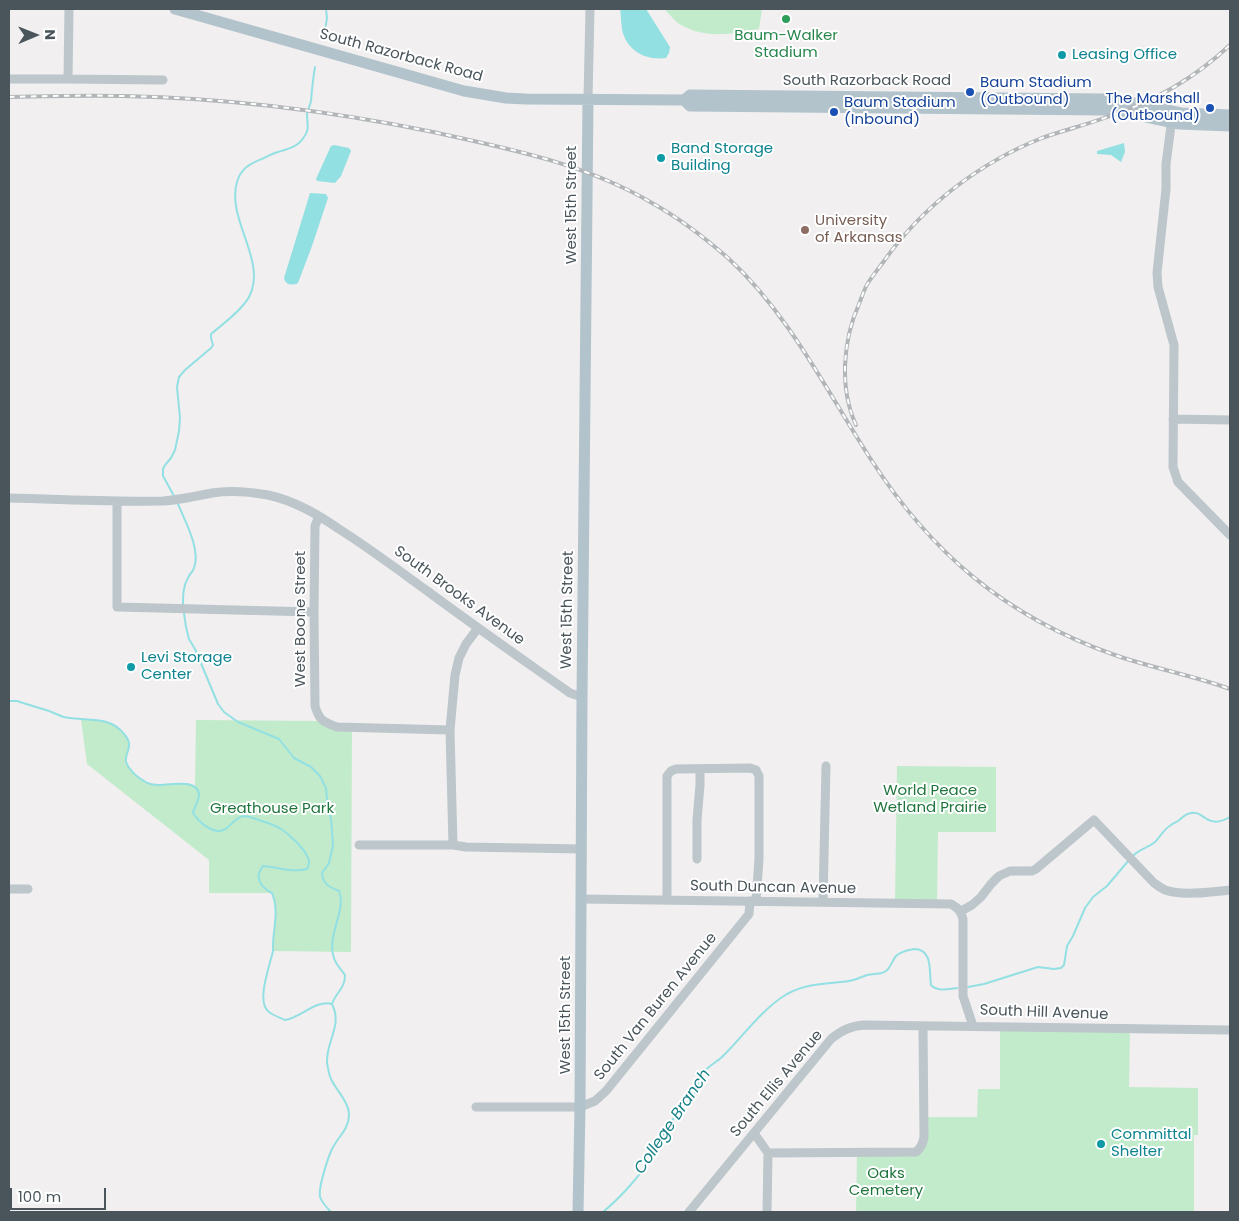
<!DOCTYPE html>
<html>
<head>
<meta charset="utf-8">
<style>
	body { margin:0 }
	#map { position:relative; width:1239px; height:1221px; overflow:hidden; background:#f1eff0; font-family:Poppins,sans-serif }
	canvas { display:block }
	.frame { position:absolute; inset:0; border:10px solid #49555b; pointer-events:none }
	.north { position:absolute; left:10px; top:10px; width:50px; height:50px; -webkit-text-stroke:4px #fff; paint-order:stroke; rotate:89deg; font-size:14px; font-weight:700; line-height:20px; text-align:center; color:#49555b }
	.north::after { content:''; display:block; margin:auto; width:18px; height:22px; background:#49555b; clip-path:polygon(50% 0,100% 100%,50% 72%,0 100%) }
	.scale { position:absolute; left:10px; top:1188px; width:96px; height:22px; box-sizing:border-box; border:2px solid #49555b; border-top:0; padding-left:6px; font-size:15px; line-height:18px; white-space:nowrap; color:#49555b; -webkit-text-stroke:4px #fff; paint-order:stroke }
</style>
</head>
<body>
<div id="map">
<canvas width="1239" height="1221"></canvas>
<div class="frame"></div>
<div class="north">N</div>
<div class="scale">100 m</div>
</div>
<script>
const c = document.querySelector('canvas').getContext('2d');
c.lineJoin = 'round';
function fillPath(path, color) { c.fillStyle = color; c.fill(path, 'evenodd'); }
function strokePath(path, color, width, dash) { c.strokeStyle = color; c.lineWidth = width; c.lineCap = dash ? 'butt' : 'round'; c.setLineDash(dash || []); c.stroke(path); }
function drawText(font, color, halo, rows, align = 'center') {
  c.font = font + ' Poppins,sans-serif'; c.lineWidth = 4; c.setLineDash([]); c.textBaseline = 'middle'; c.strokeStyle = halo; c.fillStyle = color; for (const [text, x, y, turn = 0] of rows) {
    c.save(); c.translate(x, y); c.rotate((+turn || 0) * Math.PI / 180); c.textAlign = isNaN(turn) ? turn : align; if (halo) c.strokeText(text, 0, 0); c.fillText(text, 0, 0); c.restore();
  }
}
const green = new Path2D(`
	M666,9H762L759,29C731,34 706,39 681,25C675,22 671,15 666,11Z
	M92,719C108,721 129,728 129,748C129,753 124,757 126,763C128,768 140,779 145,782C154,787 163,784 172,784C180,783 187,784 195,786L196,720L322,721L352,727L351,952L273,951C272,932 280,912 273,893H209V860L87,764L81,720Z
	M897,766L996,767V832H938L937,904L895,903Z
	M1000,1027L1130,1029L1129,1087L1198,1088V1135H1194V1212H856L857,1152L920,1148L924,1117H977L978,1089H1000Z`);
const water = new Path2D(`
	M620,9H646L670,47L669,53L666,58C645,61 626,50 622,29C621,22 621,15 620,9Z
	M1124,143L1125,152L1121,162L1111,155L1097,154V151Z
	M334,145L349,148L351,151L341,176L335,183L317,181L316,179L330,148L331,146Z
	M310,193L326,194L328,198L312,246L298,283C293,286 285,285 284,278Z`);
const stream = new Path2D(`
	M324,36L327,18L326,9
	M174,496L163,476V469L165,465L171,458L175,450L179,431L180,418L177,387L179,377L185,370L211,348L213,345L211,338V334C223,324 242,310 249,297C268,261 226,220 237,182C241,167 252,163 264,158C269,156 273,153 278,152C288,149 298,147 304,137C310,129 307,124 307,115C307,111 310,106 311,101C312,89 313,78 315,67
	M178,504C185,521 201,550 194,568C193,572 189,574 188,578C183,586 183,596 183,605
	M184,613L186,627L189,639L195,649L218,704L224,712L238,722L279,739L294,758L311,767L320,776L326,788L327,799L326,806L331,818L333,845L329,863L322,873C323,884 329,887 339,891C347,911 326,935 334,958C336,965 341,969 345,975C345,989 336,992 332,1004C343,1026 326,1040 327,1063C328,1069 329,1076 332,1081C338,1092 349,1103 349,1115C349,1129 338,1137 332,1149C328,1158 318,1187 320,1197C322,1202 327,1208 331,1212
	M9,701H17C26,704 36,707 46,710C52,712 58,715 64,717C84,722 109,714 124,734C133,745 128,747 126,758C124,766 138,778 144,781C148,784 153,785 159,785C168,785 198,778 199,795C199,800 194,808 193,813C198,821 208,830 218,831C230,831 233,817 244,816C249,816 255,819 259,820C267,823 275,825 281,829C290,835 304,848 308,858C310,861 309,865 307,869C293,873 278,867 263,866C254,877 260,887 272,893C280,912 272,932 273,951C270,965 257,999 267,1010C271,1015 279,1017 285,1020C300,1018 317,999 332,1004
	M1132,857C1138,849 1148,848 1155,842C1160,837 1164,829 1171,825C1173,823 1175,823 1178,821C1183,817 1187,812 1195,813C1199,813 1202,816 1205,818C1214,824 1221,822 1230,817
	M968,987L984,984L1038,967L1054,969L1061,968L1064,965L1067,946L1073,936L1085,908L1093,897L1107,886L1129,860
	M603,1212C620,1198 641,1175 653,1155C659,1145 663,1132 671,1122C676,1114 685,1107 691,1099C698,1091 698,1080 704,1072C709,1065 719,1061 724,1055C744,1035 762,1009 787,994C807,983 827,984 849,981C855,980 861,977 867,975C872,974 877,974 882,973C890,971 891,962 896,956C900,952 908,950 914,949C933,949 929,971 931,985C937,992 949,989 957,988`);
const minor = new Path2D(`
	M9,79H68L163,80
	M68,79L69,9
	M588,99L590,9
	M1172,118L1166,164V189L1157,273L1158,287L1174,345L1173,467L1178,482L1230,535
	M1173,419L1230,420
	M9,498C60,499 112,502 163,501C180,500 196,496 212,493C230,490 251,492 268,495C295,501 317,514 339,529C369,548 397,569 426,590C473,625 522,659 570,693L582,697
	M117,501V607L314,612
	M319,516L315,526L314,612L315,706C319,720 323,722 337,727L450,730
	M359,845H453L466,847L582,849
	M453,845L450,730L455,675L459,658L466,644L478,628
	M697,859V820L700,785V769
	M9,889H28
	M582,899L951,904C958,908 961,911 963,919V996L973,1026
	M667,900V776L671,771L676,769L750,768L756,770L759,776V859L756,901
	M823,902L826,766
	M961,911L972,905L981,897L991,884L999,876L1010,871H1032L1036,869L1094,820L1154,883C1157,885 1161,888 1165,890C1182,896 1212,892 1230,890
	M476,1107H580L595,1101L606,1091L749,914L750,901
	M754,1133L768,1153L916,1152C921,1148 923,1144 924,1137L923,1026
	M689,1212L831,1039C842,1030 851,1026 864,1025L1230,1030
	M767,1212L768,1153`);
const major = new Path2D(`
	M175,9L464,91L506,98L526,99L684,100L690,95L1103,99L1119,100L1181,113L1230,115
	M684,100L690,106L1103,110L1118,111L1179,124L1230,126
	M578,1212L580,1107L582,697L588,99`);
const rail = new Path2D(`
	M9,97C47,96 86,95 124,96C228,98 331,111 433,132C507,148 586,164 652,203C679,218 705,238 728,258C789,314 826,390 870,458C931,553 1005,616 1112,654C1151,668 1192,675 1230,689
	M856,425C839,388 843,340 859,304C862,297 864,289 868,283C873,275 879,268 884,261C923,206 979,163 1042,138C1064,130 1086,125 1107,117C1153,102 1195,78 1230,45`);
const markers = [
	[786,19,5,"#2e9e5b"],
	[1062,55,5,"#0f9aa8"],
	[970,92,5,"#1a4fb4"],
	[1210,108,5,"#1a4fb4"],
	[834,112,5,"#1a4fb4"],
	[661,158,5,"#0f9aa8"],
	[805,230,5,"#8d6e63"],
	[131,667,5,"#0f9aa8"],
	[1101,1144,5,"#0f9aa8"]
];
const leisureNames = [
	["Baum-Walker",786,36],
	["Stadium",786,53]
];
const cultureNames = [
	["Leasing Office",1072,55],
	["Band Storage",671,149],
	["Building",671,166],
	["Levi Storage",141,658],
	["Center",141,675],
	["Committal",1111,1135],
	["Shelter",1111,1152]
];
const streetNames = [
	["South Razorback Road",401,56,15],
	["South Razorback Road",867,81],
	["West 15th Street",572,205,-90],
	["South Brooks Avenue",459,596,36],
	["West 15th Street",568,610,-89],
	["West Boone Street",301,619,-90],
	["South Duncan Avenue",773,888,1],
	["South Van Buren Avenue",656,1007,-51],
	["South Hill Avenue",1044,1013,2],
	["West 15th Street",566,1015,-90],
	["South Ellis Avenue",777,1084,-50]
];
const transitNames = [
	["Baum Stadium",980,83],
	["(Outbound)",980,100],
	["The Marshall",1200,99,"right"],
	["(Outbound)",1200,116,"right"],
	["Baum Stadium",844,103],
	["(Inbound)",844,120]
];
const educationNames = [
	["University",815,221],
	["of Arkansas",815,238]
];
const parkNames = [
	["World Peace",930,791],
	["Wetland Prairie",930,808],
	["Greathouse Park",272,809],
	["Oaks",886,1174],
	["Cemetery",886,1191]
];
const waterNames = [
	["College Branch",673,1122,-56]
];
fillPath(green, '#c2ebcb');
fillPath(water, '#93e0e3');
strokePath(stream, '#93e0e3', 2);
strokePath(minor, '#bcc6cb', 9);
strokePath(major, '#b2c3cb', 11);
strokePath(rail, '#b2b6b9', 4);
strokePath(rail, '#fff', 2, [5.5]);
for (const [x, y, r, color] of markers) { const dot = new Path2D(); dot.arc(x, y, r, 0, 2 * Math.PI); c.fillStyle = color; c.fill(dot); strokePath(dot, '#fff', 2); }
drawText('15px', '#27864d', '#fff', leisureNames);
drawText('15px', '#0d838f', '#fff', cultureNames, 'left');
drawText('15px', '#49555b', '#fff', streetNames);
drawText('15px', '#164399', '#fff', transitNames, 'left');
drawText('15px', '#785e54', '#fff', educationNames, 'left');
drawText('15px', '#20753d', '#fff', parkNames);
drawText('italic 16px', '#198287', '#fff', waterNames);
</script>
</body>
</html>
